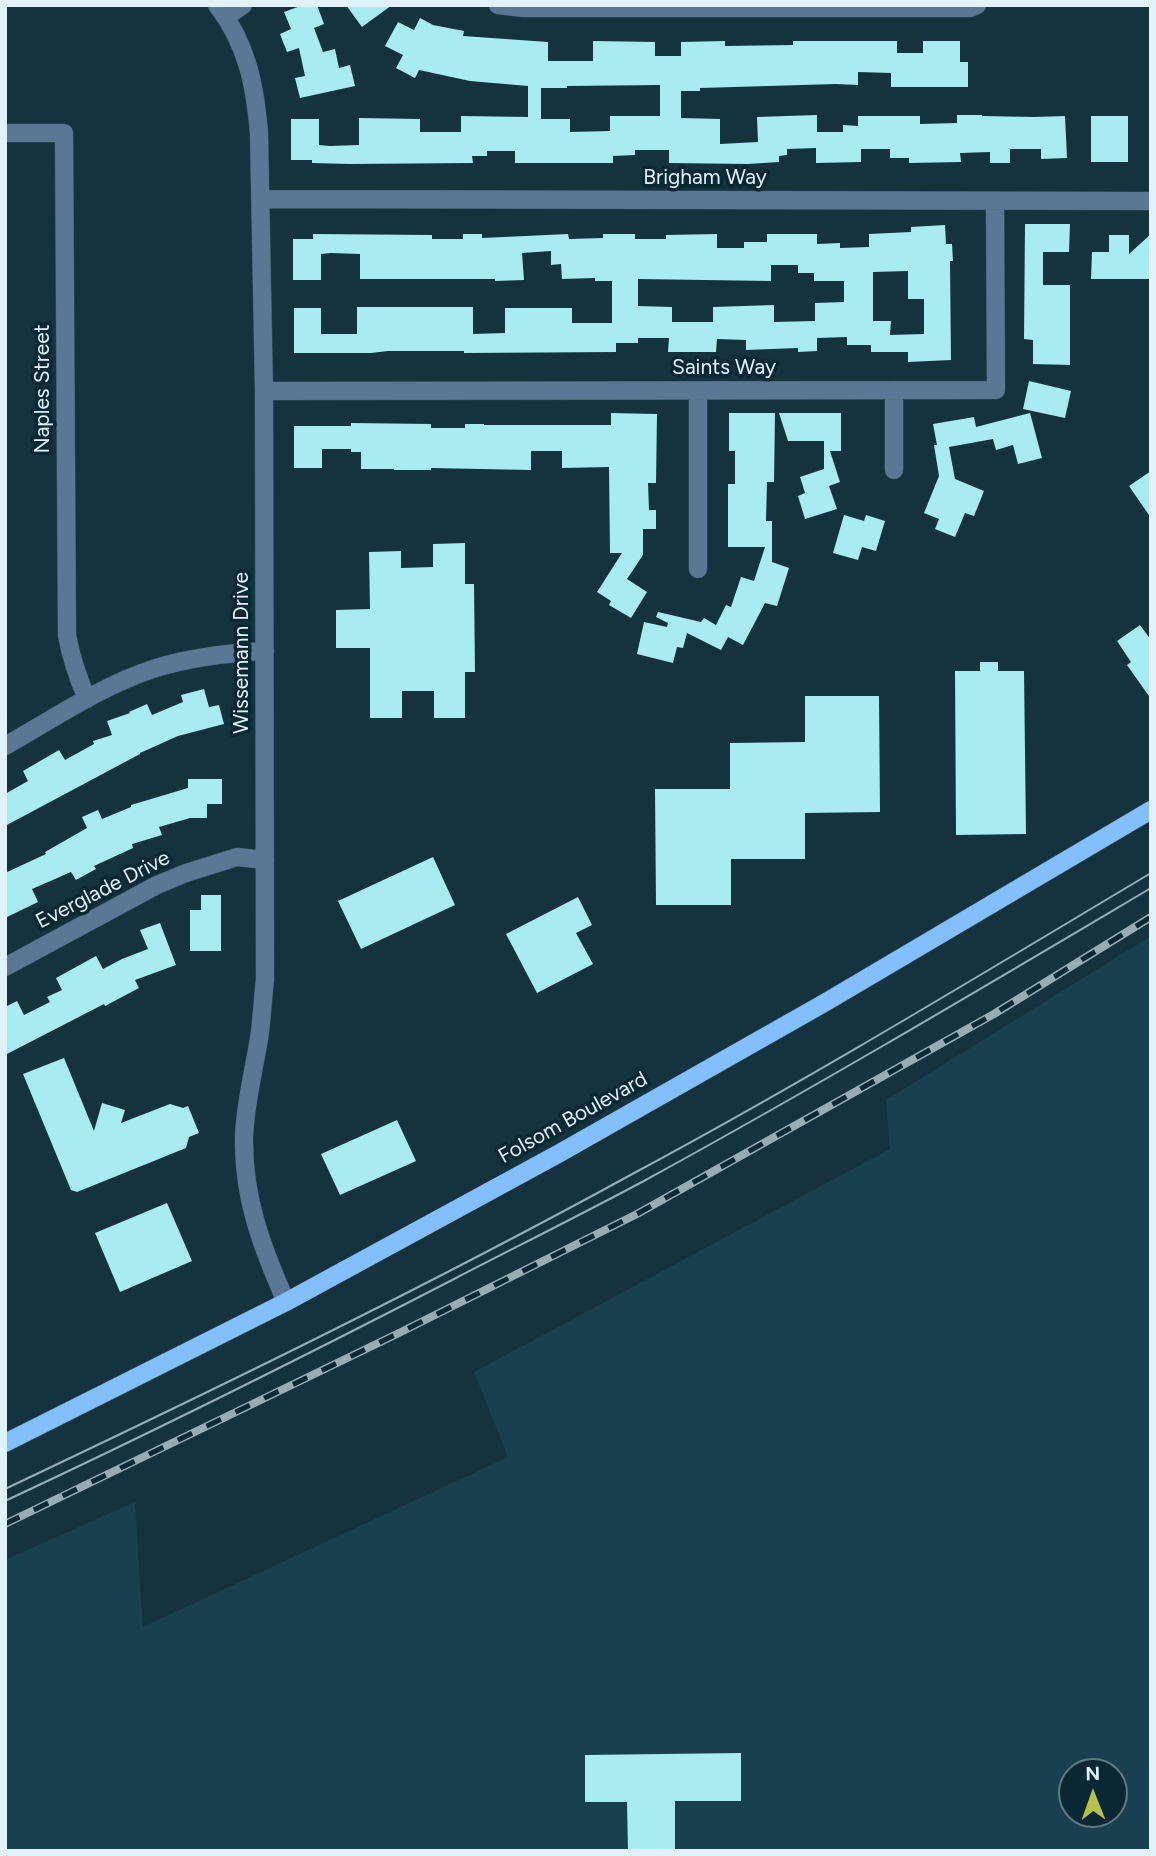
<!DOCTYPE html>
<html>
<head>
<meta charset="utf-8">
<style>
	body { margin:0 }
	#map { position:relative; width:1156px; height:1856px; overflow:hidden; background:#15333e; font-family:Figtree,sans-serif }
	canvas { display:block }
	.frame { position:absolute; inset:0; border:7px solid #e1f2fa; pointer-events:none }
	.north { position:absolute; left:1058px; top:1758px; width:70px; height:70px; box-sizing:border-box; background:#0a2834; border:2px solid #607983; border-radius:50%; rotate:359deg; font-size:19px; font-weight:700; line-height:28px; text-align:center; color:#e1f2fa }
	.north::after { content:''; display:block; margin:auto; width:24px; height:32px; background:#b9c046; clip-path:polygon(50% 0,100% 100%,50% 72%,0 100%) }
</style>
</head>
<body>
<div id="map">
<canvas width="1156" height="1856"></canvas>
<div class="frame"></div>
<div class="north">N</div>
</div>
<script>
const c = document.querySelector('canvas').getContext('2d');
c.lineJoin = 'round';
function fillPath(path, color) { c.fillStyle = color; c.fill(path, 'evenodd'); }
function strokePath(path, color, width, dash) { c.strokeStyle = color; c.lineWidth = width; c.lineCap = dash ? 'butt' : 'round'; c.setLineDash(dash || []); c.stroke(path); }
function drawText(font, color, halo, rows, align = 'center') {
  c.font = font + ' Figtree,sans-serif'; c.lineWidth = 7; c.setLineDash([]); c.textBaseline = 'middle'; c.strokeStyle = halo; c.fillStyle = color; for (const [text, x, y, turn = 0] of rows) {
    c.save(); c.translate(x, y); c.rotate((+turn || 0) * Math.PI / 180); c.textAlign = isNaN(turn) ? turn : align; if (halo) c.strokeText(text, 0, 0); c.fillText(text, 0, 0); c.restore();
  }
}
const built = new Path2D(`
	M1151,936V1851H5V1560L135,1502L143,1627L508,1457L474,1372L890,1149L886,1100ZM1072,1772H1114V1814H1072Z`);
const building = new Path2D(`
	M303,5H317L324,24L314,28L323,52L335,49L339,68L350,65L355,86L300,98L295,78L305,76L299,48L287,52L280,34L291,29L284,12Z
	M346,5H392L362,27Z
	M420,18L433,25L464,31L463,36L548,42V61H593V41L655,42V56H681V42L725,41V46L793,45V41H897V53H923V41H960V62H968V87H891V73L858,72V85L836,84L700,88V91H681V118L720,119V144L758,142L757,117L817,115V132H843V125L858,126V116H920V124L957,123V115H982V116L1034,117L1065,116L1067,158L1041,159V149H1010V163H990V152L960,153L961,162L909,163V158H890V149H861V162L816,163V148L787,149V155L779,156V162L748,164L669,163V150H635V155L613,156V163H515V151H487V156H472L473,163L349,164L312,163V160H291V119H319V145L330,146L359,145V118L420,119V132H461V116L528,117V86L470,81L419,70L415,78L396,68L403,55L385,46L398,22L414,30ZM660,85V116H610V131L570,132V119H541V88H567V86Z
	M1091,116H1128V162H1091Z
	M1025,224H1070L1069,252H1043V285H1070V365L1033,364V340L1024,339Z
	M945,225L946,244H952L953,261H950L951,360L908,362V352H871V345H847V337L817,338V351L798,352V348L746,350V340L717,339L716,352H668L669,338H638V343H616V352L464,353V351H388L371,353H294V308H321V334H357V307H473V334L505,333V308H572V323H612V281H595V278L562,279L561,264L551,265V251L522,253L524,280L495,281V279H360V254L331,253L321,254V280H293V239H313V234L432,235V239H463V234H482V238L568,234L569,239L603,238V234H635V239H666V235L717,234V248H744V242H767V234H817V244L840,243V248L869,247V234L911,232V227ZM771,265H798V273H814V281H844V302L815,303V321L774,322V305L713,307V322H672V307L638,306V279L771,281ZM908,271V299H924V334L890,335L891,321H873V272Z
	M1151,234V279H1091L1092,252H1109V235H1129V254Z
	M1029,381L1071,391L1065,418L1023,409Z
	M611,413L657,414L656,483H648L649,510H656V529H643V555L627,579L647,592L631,618L609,605L611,601L597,592L622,553H610L609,467L562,468V451H531V470L431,468V470H394V469H361V452H351V449H322V468H294V426H351V423L431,424V428H465V424H484V425H611Z
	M729,413H775L774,482H767L766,521H772V562L789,568L777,606L765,603L743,645L728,637L721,650L687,633L683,648L677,647L673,663L637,654L644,622L667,627L668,623L656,617L658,612L701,622L704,618L716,625L726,605L731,607L741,577L754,581L765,547H728V484H735V451H729Z
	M779,413H841V451H830L840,482L829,486L837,509L805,519L798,496L805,493L800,477L824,469V441H788Z
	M1030,413L1042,458L1018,464L1013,445L996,450L993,439L949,447L955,479L984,491L974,516L965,513L955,537L935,529L939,519L924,513L939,476L934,445H937L933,424L974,417L976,427Z
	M1151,471V518L1129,486Z
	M844,515L864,521L866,515L885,521L876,551L862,547L858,560L833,553Z
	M465,543V584H474L475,672H465V718H434V691H402V718H370V648H336V610L370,609L369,552L401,551V568L433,567V544Z
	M1140,625L1151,640V699L1127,665L1131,662L1117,641Z
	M980,662H998V671H1024L1026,834L956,835L955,671H980Z
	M204,689L209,707L219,705L224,724L178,736L140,753V754L5,826V794L28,781L23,771L59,750L65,760L94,744L93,741L112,735L107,721L130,713L129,712L147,704L152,715L183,702L181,695Z
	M805,696H879L880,812L805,813V859H731V905H656L655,789H730V743L805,742Z
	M188,779H222V804H207V818H190L159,827L162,835L132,844L133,848L94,866L96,869L76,880L71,872L32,889L38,902L5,918V873L46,854L45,852L87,828L82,817L98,810L102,819L131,807V805L188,788Z
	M433,857L455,905L361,949L338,901Z
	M201,895H221V951H190V910H201Z
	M578,897L592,925L576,933L593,964L537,993L506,934Z
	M160,923L176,965L135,980L139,988L105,1006L104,1004L5,1055V1007L17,1001L24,1015L50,1002L47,997L62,990L56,978L96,956L103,969L122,959L148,949L140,930Z
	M64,1058L94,1131L102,1103L125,1110L121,1123L170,1104L183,1108L188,1106L199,1133L189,1137L186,1148L77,1192L71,1190L23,1074Z
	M397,1120L416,1161L340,1195L321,1154Z
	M167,1203L192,1261L120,1292L95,1233Z
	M741,1753V1801H675V1851H628L627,1802H585V1755Z`);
const minor = new Path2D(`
	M217,5C247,44 255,85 259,133L264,391L265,979C263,997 262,1015 260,1032C255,1067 245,1102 244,1138C243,1198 262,1247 286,1302
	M498,5L523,8H970L977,5
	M226,17L243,5
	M5,133H64L67,635C71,658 78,678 87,699
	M260,199L1151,201
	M894,390V470
	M264,391L996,390L995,201
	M698,569V391
	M5,746C53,719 101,686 153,669C190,657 227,653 265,651
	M5,967L157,885L186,873L237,857L265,860`);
const major = new Path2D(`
	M5,1443L286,1302L558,1154L826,1002L1151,810`);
const tram = new Path2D(`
	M5,1489C218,1388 430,1285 636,1172C811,1078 980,975 1151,873
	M5,1501C157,1430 307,1355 456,1278C518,1246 580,1215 642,1182C814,1088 982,988 1151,888`);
const rail = new Path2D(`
	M5,1524L401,1332L637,1214L994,1014L1151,917`);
const streetNames = [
	["Brigham Way",705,178],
	["Saints Way",724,368],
	["Naples Street",43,389,-90],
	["Wissemann Drive",242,653,-90],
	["Everglade Drive",103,890,-27],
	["Folsom Boulevard",573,1118,-29]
];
fillPath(built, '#18404e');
fillPath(building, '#a8ebf1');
strokePath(minor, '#36525c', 19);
strokePath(major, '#36525c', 19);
strokePath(minor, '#5a7794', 18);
strokePath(major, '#82bffc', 18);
strokePath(tram, '#97adb6', 2);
strokePath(rail, '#97adb6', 8);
strokePath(rail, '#0a2834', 5, [16]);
drawText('21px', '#e1f2fa', '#0a2834', streetNames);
</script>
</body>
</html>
